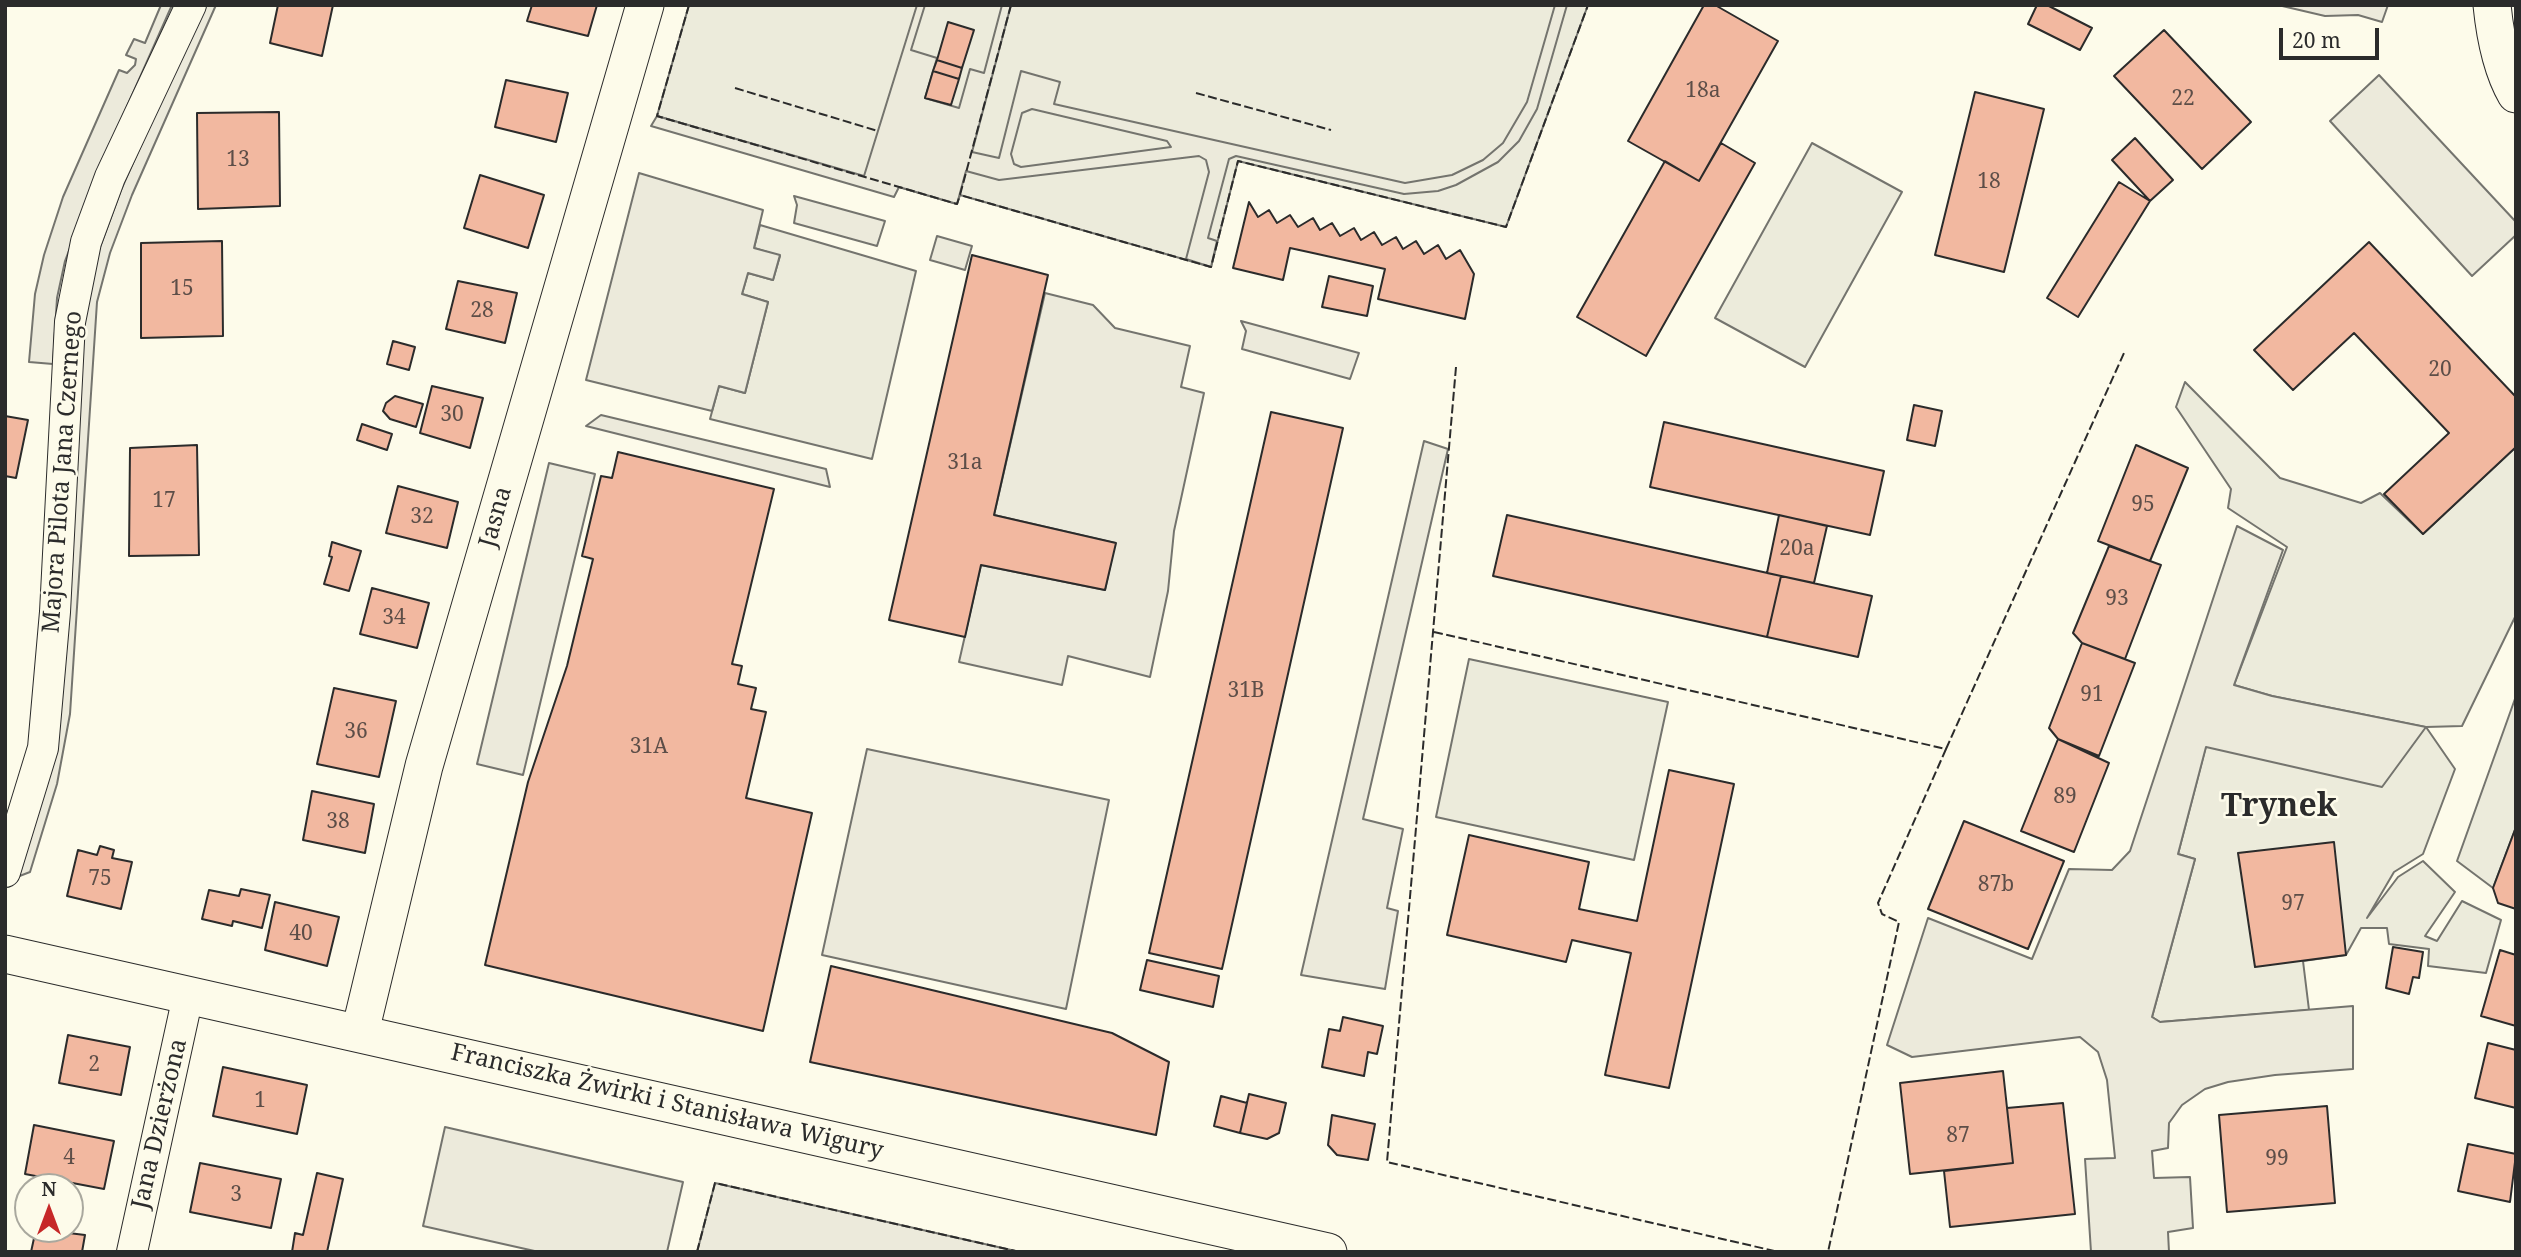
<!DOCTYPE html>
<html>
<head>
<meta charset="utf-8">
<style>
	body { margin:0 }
	#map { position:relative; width:2521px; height:1257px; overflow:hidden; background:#fdfbea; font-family:"Noto Serif",serif }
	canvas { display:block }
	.frame { position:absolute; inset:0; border:7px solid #2b2b2b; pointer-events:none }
	.north { position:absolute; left:14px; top:1173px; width:70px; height:70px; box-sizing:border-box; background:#fdfbea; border:2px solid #a9a89e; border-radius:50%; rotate:0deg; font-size:19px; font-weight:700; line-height:28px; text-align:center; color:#2b2b2b }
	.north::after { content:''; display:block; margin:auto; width:24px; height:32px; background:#c62828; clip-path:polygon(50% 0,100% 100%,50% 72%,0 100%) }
	.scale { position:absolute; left:2279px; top:28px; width:100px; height:32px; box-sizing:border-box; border:4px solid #2b2b2b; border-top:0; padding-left:9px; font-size:21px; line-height:24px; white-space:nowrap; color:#2b2b2b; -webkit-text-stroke:5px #fdfbea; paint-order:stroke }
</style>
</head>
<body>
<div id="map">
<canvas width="2521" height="1257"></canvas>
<div class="frame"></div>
<div class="north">N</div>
<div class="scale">20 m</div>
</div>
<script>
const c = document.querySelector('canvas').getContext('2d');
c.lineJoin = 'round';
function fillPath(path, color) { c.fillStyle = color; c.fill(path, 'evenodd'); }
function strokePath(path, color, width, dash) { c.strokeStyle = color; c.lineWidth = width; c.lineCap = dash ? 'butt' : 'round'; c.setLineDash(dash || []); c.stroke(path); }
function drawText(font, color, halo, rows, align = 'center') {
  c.font = font + ' "Noto Serif",serif'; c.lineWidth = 5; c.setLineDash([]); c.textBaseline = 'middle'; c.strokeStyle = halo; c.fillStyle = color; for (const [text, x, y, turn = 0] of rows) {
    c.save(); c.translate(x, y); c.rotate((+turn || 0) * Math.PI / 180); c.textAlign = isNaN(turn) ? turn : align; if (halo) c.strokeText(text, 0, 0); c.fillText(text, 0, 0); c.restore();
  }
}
const green = new Path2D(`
	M689,5H1588L1506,227L1238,161L1211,267L960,195L957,204L657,116Z
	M1812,143L1902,192L1805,367L1715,318Z
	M760,225L916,271L872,459L710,419L719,386L745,393L768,302L742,294L748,273L773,280L780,256L754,248Z
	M2185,382L2280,478L2361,503L2380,493L2423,534L2516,447V615L2462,726L2426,727L2455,769L2423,854L2394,872L2367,918L2398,877L2423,861L2455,892L2425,936L2437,941L2462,901L2501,920L2486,973L2428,966L2429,949L2389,944L2387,928H2361L2346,955L2303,961L2309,1010L2160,1022L2152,1017L2195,859L2178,854L2206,746L2382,786L2425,727L2272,696L2234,685L2287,547L2228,508L2231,489L2176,407Z
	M1469,659L1668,702L1634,860L1436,817Z
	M2516,696V827L2493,888L2457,861Z`);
const parking = new Path2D(`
	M161,5H172L106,154L65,261L57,298L53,364L29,362L35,294L44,255L63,197L119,70L127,73L135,65L136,59L126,55L134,39L145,43Z
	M203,5H216L132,195L110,253L97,302L70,714L57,784L30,872L17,877L85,301L99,250L121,190Z
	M917,5H925L911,50L937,58L925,98L959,108L970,69L984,73L1002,5H1011L972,152L999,158L1021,71L1060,82L1054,104L1405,183L1452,175L1483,160L1503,143L1527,102L1555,5H1567L1537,109L1519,141L1498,162L1456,185L1438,191L1404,194L1236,156L1229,159L1208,238L1217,241L1211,267L1186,259L1209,172L1206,160L1199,156L999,180L966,171L957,204L899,187L894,197L651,126L657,116L864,176ZM1032,109L1167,141L1171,147L1021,167L1014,164L1011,154L1022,113Z
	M2278,5H2388L2382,22L2358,15L2325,16Z
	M2379,75L2516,222V235L2472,276L2330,121Z
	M639,173L763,210L754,248L780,255L773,280L748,273L742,294L768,302L745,393L719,386L712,411L586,380Z
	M794,196L885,221L877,246L794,223L797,205Z
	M937,236L972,246L965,270L930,260Z
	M1045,293L1093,305L1115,328L1190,346L1181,387L1204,393L1174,531L1168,591L1150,677L1068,656L1062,685L959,662L981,565L1105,590L1115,543L994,515Z
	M1241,321L1359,353L1350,379L1242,349L1246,331Z
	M601,415L826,469L830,487L586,426Z
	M1424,441L1448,449L1363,819L1403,829L1387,908L1398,911L1385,989L1301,975Z
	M549,463L595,474L523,775L477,764Z
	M2237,526L2283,550L2234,685L2272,696L2426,727L2382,787L2206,747L2178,854L2195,859L2152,1017L2160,1022L2353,1006V1069L2275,1075L2228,1082L2205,1089L2182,1105L2169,1123L2168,1148L2152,1151L2154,1178L2190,1177L2193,1228L2168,1232L2169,1252H2091L2085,1159L2115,1158L2107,1080L2098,1052L2080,1037L1912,1057L1887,1045L1928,918L2032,959L2069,869L2112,870L2130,851Z
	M867,749L1109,800L1066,1009L822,955Z
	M445,1127L683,1182L667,1252H539L423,1226Z
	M715,1183L1020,1252H697Z`);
const building = new Path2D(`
	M278,5H333L322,56L270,43Z
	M532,5H597L588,36L527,21Z
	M1704,5H1715L1778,41L1699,181L1628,141Z
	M2037,5H2047L2092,28L2080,50L2028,24Z
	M948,22L974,30L962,68L937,60Z
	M2164,30L2251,122L2202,169L2114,76Z
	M937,60L962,68L959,79L933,71Z
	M933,71L959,79L951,105L925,98Z
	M506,80L568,93L556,142L495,127Z
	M1975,92L2044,109L2004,272L1935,255Z
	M279,112L280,206L198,209L197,113Z
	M2135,138L2173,180L2150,201L2112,160Z
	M1721,143L1755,163L1646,356L1577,317L1665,161L1699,181Z
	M480,175L544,195L528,248L464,228Z
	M2119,182L2150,201L2078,317L2047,298Z
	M1249,202L1258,217L1269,210L1277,223L1290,215L1298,227L1313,218L1320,230L1332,223L1340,236L1354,228L1361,240L1374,232L1382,245L1396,237L1403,249L1416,241L1424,254L1438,245L1446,259L1460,250L1474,274L1465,319L1378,299L1385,269L1313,253L1290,248L1283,280L1233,268Z
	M222,241L223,336L141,338V243Z
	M2369,242L2516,397V447L2423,534L2384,494L2449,433L2354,333L2293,390L2254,350Z
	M972,255L1048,275L994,515L1116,543L1105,590L981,565L965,637L889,620Z
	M1329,276L1373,286L1367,316L1322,307Z
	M458,281L517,293L505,343L446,329Z
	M393,341L415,347L409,370L387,364Z
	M432,386L483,398L470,448L420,433Z
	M395,396L423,404L416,427L390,419L383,411L386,403Z
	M1914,405L1942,411L1935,446L1907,440Z
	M1271,412L1343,428L1222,969L1149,953Z
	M5,416L28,420L16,478L5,476Z
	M1664,422L1884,471L1870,535L1650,487Z
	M362,424L392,434L387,450L357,440Z
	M197,445L199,555L129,556L130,448Z
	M2136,445L2188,468L2150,561L2098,541Z
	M618,452L774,489L732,664L742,666L738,684L756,688L751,709L766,712L746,798L812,813L763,1031L485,965L528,782L567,666L593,559L582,556L601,476L612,478Z
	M398,486L458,502L447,548L386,533Z
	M1507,515L1781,576L1767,637L1493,576Z
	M1779,515L1827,526L1814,583L1767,573Z
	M332,542L361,551L349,591L324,584L332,557L329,556Z
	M2109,546L2161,565L2125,659L2082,643L2073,633Z
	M1781,576L1872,596L1858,657L1767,637Z
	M372,588L429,603L417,648L360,634Z
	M2082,643L2135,663L2099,756L2058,739L2049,728Z
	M334,688L396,701L379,777L317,764Z
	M2058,739L2109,763L2074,852L2021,831Z
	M1669,770L1734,784L1669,1088L1605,1075L1631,953L1572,940L1566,962L1447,935L1469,835L1589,862L1579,909L1637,921Z
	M312,791L374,804L365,853L303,840Z
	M1964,821L2064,861L2028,949L1928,909Z
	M2516,827V909L2498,903L2493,888Z
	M2334,842L2346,955L2255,967L2238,853Z
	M100,846L114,850L112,858L132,862L121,909L67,896L78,850L97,855Z
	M241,889L270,895L262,928L233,921L232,926L202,919L209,890L239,896Z
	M275,902L339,917L327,966L265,950Z
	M2393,947L2423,952L2419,978L2413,977L2409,994L2386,988Z
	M2500,950L2516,955V1026L2481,1016Z
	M1147,960L1219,976L1213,1007L1140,990Z
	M831,966L1112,1033L1169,1062L1156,1135L810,1062Z
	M1343,1017L1383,1026L1377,1054L1368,1052L1364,1076L1322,1067L1329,1029L1340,1031Z
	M68,1035L130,1047L121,1095L59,1083Z
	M2488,1043L2516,1050V1108L2475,1098Z
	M223,1067L307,1085L297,1134L213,1116Z
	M2003,1071L2013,1163L1910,1174L1900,1083Z
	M1249,1094L1286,1103L1279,1133L1267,1139L1240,1133Z
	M1221,1096L1247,1103L1240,1133L1214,1126Z
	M2063,1103L2075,1214L1950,1227L1944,1171L2013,1163L2007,1108Z
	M2327,1106L2335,1203L2227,1212L2219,1115Z
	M1332,1115L1375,1124L1368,1160L1337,1155L1328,1145Z
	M34,1125L114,1141L104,1189L25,1174Z
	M2468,1144L2516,1154L2510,1202L2458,1191Z
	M200,1163L281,1179L271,1228L190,1212Z
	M317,1173L343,1179L327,1252H292L295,1233L303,1235Z
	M36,1229L85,1235L82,1252H31Z`);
const minor = new Path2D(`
	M5,872L43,748L55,612L70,322L86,242L110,177L191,5
	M132,1252L188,996`);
const tertiary = new Path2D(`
	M2492,5C2495,35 2501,68 2516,94
	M5,954L1328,1252
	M360,1032L424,766L645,5`);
const fence = new Path2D(`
	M689,5L657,116L957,204L960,195
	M1011,5L960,195L1211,267L1238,161L1506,227L1588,5
	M735,88L878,131
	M1196,93L1331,130
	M1456,367L1387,1162L1779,1252
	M1434,632L1946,749L1878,903L1882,914L1899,922L1828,1252
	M1946,749L2124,353
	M697,1252L715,1183L1020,1252`);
const numberNames = [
	["18a",1703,91],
	["22",2183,99],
	["13",238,160],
	["18",1989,182],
	["15",182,289],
	["28",482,311],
	["20",2440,370],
	["30",452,415],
	["31a",965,463],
	["17",164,501],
	["95",2143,505],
	["32",422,517],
	["20a",1797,549],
	["93",2117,599],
	["34",394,618],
	["31B",1246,691],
	["91",2092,695],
	["36",356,732],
	["31A",649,747],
	["89",2065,797],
	["38",338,822],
	["75",100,879],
	["87b",1996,885],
	["97",2293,904],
	["40",301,934],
	["2",94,1065],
	["1",260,1101],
	["87",1958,1136],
	["4",69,1158],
	["99",2277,1159],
	["3",236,1195]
];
const streetNames = [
	["Majora Pilota Jana Czernego",63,472,-86],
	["Jasna",496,517,-74],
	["Franciszka Żwirki i Stanisława Wigury",667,1102,13],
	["Jana Dzierżona",160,1124,-77]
];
const districtNames = [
	["Trynek",2279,807]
];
fillPath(green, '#ecebdb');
strokePath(green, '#74746e', 2);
fillPath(parking, '#eceadb');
strokePath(parking, '#74746e', 2);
fillPath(building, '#f2b8a0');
strokePath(building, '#2b2b2b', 2);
strokePath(minor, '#2b2b2b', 32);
strokePath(tertiary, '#2b2b2b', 39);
strokePath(minor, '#fdfbea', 30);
strokePath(tertiary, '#fdfbea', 37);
strokePath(fence, '#2b2b2b', 2, [9, 3.5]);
drawText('21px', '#5d4e48', null, numberNames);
drawText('24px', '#2b2b2b', '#fdfbea', streetNames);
drawText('bold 32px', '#2b2b2b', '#fdfbea', districtNames);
</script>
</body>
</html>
